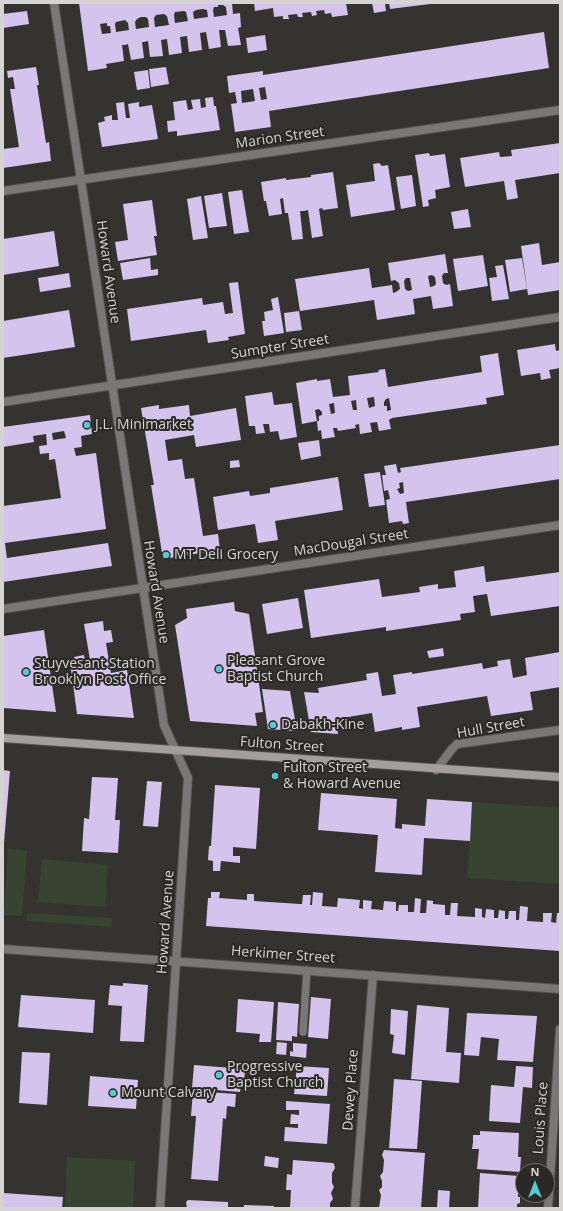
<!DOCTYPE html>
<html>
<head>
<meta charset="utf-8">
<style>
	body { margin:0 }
	#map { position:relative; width:563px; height:1211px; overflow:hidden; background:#35332f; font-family:"Open Sans",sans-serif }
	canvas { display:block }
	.frame { position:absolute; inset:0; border:4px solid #d6d4d2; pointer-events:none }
	.north { position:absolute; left:515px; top:1163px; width:40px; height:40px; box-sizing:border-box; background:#2b2926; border:1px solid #6f6d6b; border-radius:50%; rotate:0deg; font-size:11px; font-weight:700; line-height:16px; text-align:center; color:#d6d4d2 }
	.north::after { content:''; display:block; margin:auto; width:14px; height:18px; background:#52cdcf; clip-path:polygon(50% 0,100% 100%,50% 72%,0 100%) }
</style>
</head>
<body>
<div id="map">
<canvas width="563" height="1211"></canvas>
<div class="frame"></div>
<div class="north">N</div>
</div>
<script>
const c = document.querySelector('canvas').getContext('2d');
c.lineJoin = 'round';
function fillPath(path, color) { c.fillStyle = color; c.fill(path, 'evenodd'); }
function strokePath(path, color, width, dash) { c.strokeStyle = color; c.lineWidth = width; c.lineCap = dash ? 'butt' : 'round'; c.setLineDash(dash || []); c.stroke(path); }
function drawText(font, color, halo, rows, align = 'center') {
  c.font = font + ' "Open Sans",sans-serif'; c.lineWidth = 4; c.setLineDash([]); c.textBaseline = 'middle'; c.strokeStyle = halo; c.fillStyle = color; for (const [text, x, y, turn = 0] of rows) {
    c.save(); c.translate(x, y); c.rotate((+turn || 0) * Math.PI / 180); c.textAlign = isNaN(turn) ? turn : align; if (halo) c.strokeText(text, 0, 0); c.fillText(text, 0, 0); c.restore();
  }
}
const green = new Path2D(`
	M472,802L560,808V884L467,878Z
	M8,849L27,851L22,916L4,915Z
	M42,859L108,865L105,907L38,902Z
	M27,913L112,918L111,927L27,921Z
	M67,1157L135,1161L133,1208H65Z`);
const building = new Path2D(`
	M79,3H232L233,14L240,13L241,27L238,28L241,45L228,46L225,30H219L221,47L209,49L206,32L200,33L202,50L189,52L187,36L180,37L182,53L169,55L167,39L161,40L163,56L150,57L148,41L144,42H142L144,58L131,60L128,44L125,45H122L124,61L106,64L107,68L88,71ZM218,5H223L226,7L227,15L214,17L213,10L214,7H218ZM203,9L207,10L208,17L194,19L193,12L196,10ZM184,11L186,12L188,21L175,23L174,15L175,12ZM164,14L167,16L169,25L155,27L154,18L156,15ZM141,17H146L148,19L149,27L136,29L135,22L137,19ZM125,20L128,23L129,30L116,32L115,24L116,22ZM107,23V26H110L111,33L102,34L100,24Z
	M254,3H346L348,15L332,17L331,13L325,14L324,10L316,11L317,15L312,16L311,12L302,13L303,17H298L297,14L288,15L289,19H283V16L274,17L273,8L255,11Z
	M372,3H385L386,11L374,13Z
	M389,3H430V4L390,9Z
	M27,11L29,24L3,28V14Z
	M544,32L549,68L269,111L271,127L235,132L231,104L237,103L235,92L229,93L227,76L263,71V75ZM265,87L267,99L261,100L259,88ZM253,89L255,101L242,103L241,91Z
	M265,35L267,50L248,53L246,38Z
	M36,67L39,85H37L46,143L49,142L51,161L3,168V149L19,147L10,89H15L13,77L8,78L7,71Z
	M166,67L169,84L151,87L149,69Z
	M148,70L150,88L137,90L134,72Z
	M213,97L214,106H216L220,130L177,136V131L168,132L167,121L175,120L173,102L186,100L188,110L193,109L191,100L200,99L201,108L206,107L205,98Z
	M124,102L126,118H130L128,104L139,102V107L152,105L158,139L102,147L98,123L105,121L104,117L112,115V120H118L116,103Z
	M560,143V173L515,180L518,198L507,200L504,181L465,187L460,158L499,152L500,157L512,156L511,150Z
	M429,153L430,156L445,154L450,187L435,190L436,198L428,200L429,206L423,207L415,155Z
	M379,163L382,166L388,165L395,210L351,217L346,185L375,181L373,164Z
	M333,172L338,208L323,210L322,208L319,209L323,236L312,238L308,210L304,211H300L303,239L292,240L288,213H285L283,198L280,199L282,214L269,216L266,201H264L261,182L286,178V180L311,177V175Z
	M412,175L416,206L401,209L396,177Z
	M242,190L249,232L234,234L228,192Z
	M222,193L227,226L209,228L204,196Z
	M201,196L208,238L193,240L187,199Z
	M152,200L157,236H154L157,255L118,261L115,242L128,240L123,204Z
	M468,209L471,227L454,229L451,212Z
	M54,231L59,266L3,275V239Z
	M539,243L542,265L560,262V290L528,295L521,246Z
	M445,254L448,273H444L442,276L443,283L446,285L450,284L453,306L433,309L431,296L413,299L415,314L377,320L374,300L300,311L295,279L369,268L372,288L392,285L393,293L396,292L400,289L399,283L395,280L391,281L388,263ZM432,275L435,277L436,284L434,286L430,287L428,276ZM406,278H410L412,290L408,291L405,289L404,281Z
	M483,255L488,286L458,291L453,259Z
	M150,258L151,270L158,269V275L123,280L120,263Z
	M522,258L527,289L510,292L505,260Z
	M503,265L509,299L492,301L489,278L497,277L495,266Z
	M69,273L71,287L40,292L38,278Z
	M238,282L245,334L228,337L229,340L208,343L206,330L131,341L127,309L202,298L203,305L223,302L225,314L233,313L229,283Z
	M278,297L284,333L264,336L262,321H265L264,312L273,310L271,299Z
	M69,310L75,347L3,358V321Z
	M299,311L302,330L286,332L284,313Z
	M555,344L556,351L560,350V368L549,370L551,378L541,380L540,373L521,376L517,350Z
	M498,353L504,395L486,398L487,404L392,418L389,420L391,429L379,431L377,422L370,423L372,432L360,434L359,424L355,425L356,428L338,431L337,428H333L335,437L322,439L321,430L318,431L317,421H319V416L322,415V412L319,409L315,410L317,421L302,424L296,383L317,379V381L330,379L333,397L350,395L348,376L379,372L378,370L385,369L388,387L482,372L480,356ZM374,397L375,406L369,408L367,398ZM389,398L391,410L387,411V406H384V402L386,399ZM356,400L357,410H353L351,401ZM334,403L335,413L331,414L329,404Z
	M272,392L274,405L292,403L297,437L280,440L278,431L270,432L269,424H263L265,433L256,434L255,426H249L245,396Z
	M159,405V409L189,405L190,416L236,408L241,440L196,447L194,435L165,440L168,461L182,459L185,479L194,478L203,536L218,534L220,550L163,559L151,485H154L141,408Z
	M90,415L92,434L81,436L82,447L74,448L76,456L96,453L106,529L5,543L7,558L108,543L112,566L3,582V506L61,498L55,459L49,460V453L40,454L39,446L47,445L46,434L33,436L34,442L3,447V427ZM64,431L66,438L53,440L52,433Z
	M319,440L321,456L301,460L298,443Z
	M560,445V479L406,502L409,523L403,524L402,521L389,523L386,500L390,499L388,490L384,491L382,475H386L384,466L396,464L398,473L401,472L400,468ZM403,482L404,493L400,494L397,489L400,488L399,483Z
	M239,460L240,467L230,468V461Z
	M380,472L385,505L369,507L364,474Z
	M338,477L343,510L275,521L278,540L258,543L255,524L218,530L213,497L249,491L250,496L270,493V488Z
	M484,566L486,582L560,572V606L491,616L487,594L473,596L475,612L460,614L461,620L386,631V627L311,638L304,590L379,579L382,597L420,592L419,587L438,584V589L456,587L454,571Z
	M298,598L303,628L267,634L262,604Z
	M234,602L235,611L249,614L263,712L255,713L257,726L190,721L175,625L187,618L186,609Z
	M103,621L104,631L111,630L113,642L106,643L111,673L127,670L134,718L77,714L71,669L75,668L74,657L84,655L86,667L91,666L84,624Z
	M44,630L56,712L3,708V636Z
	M443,648L444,656L429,658L427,651Z
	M560,652V687L530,692L533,710L491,716L487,696L417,707L420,727L402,730V727L375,732L372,713L336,719L338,734L311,732L304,692L319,693L318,688L367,680L366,674L378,672L382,696L396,694L393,675L412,672V674L482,663L483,669L498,666L497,661L510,659L513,678L527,675L525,658Z
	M262,689L290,691L297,731L268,729Z
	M3,770L10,771L4,843H3Z
	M92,777L118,778L115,820H120L118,853L82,851L84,818L89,819Z
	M147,781L162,782L158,827L143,826Z
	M215,785L260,788L256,849L233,847V856H240V863L221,861L220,871H213V861L208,860L209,846H211Z
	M321,793L397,799L395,828L402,829V824L425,826L427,799L472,802L470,841L424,838L422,875L375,872L378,835L318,830Z
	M211,892H220L219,898L247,900V894H254V901L300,904H302L303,895H311L310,905H312L313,892L323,893L322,906L337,907L338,898L360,900L359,908L363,909V900L372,901L371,909L383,910L384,901L396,902V911H398L399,905H408V912H414L415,898L421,899L420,913H426L427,900L433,901V904L445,905V915H450L451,903H458L457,916L475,917V908L482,909V917L485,918L486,909L494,910V918H498L499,910L505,911V919H508L509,911H516V920H519L520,906L528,907L527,921L543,922V913H552L551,922L556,923L557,913H560V951L206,926L208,898H211Z
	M123,983L148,985L144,1042L120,1041L122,1006L108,1005L110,985L123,986Z
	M21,995L95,1000L93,1033L18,1027Z
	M311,997L331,999L328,1039L308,1037Z
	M238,999L274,1002L271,1042H259L260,1034L236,1032Z
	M278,1002L299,1004L297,1037L292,1036V1041L276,1040Z
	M417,1005L449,1008L446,1052L461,1053L459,1083L411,1079Z
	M391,1009L408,1011L405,1055L392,1053L394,1035L390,1034Z
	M467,1013L537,1016L533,1062L497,1060L499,1039L481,1037L479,1056L464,1055Z
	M277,1042L287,1043L286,1055L276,1054Z
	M293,1043L307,1044L306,1058L290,1056V1051L293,1052Z
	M22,1052L50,1053L47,1105L19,1103Z
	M194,1065L245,1069L244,1085L241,1084L240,1092L192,1088Z
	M297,1066L329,1068L327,1096L294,1094Z
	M516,1066L533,1067L532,1088L523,1087L520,1123L489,1121L491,1085L514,1087Z
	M90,1076L138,1080L136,1109L88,1106Z
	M394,1079L422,1081L417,1149L389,1148Z
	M193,1091L236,1094L235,1107L227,1106L226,1119L223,1118L218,1181L191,1179L196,1116H191Z
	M286,1101L330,1104L327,1144L284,1141L285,1127L298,1128V1124H290L291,1114L299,1115V1110H286Z
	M480,1131L519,1133L518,1157H521L520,1172L477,1169L479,1149H472L473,1142V1135H480Z
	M384,1150L425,1153L421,1208H379L381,1195L379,1190L382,1187V1181L380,1176L383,1172L384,1160L382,1155Z
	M265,1156L279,1158L278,1168L264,1166Z
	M293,1160L333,1163L334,1164L335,1168L332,1173V1183L334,1187L331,1193L333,1199L330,1203V1208H290L291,1190H286L287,1174L292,1175Z
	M480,1173L519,1176V1182H521V1189L518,1190V1197H520V1203L517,1204V1208H478Z
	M438,1190L450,1191L449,1208H437Z
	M3,1193L63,1197L62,1208H3Z
	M188,1200L228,1202V1208H187L186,1202Z
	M244,1205L274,1206V1208H244Z`);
const lane = new Path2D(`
	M303,1032L307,970`);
const street = new Path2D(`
	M54,3L164,725L188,778L160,1208
	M3,191L560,110
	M3,402L560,317
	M3,609L560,525
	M436,770L452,749L457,744L560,730
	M3,949L560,989
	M355,1208L373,975
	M548,1208L560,1029`);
const secondary = new Path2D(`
	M3,738L560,777`);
const markers = [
	[87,425,4,"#52cdcf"],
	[166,555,4,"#52cdcf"],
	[219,669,4,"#52cdcf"],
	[26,672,4,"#52cdcf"],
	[273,725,4,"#52cdcf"],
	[275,776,4,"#52cdcf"],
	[219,1075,4,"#52cdcf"],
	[113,1093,4,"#52cdcf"]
];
const streetNames = [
	["Marion Street",280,138,-8],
	["Howard Avenue",108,272,82],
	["Sumpter Street",280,347,-9],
	["MacDougal Street",351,543,-9],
	["Howard Avenue",156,592,81],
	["Hull Street",491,728,-10],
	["Fulton Street",282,745,4],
	["Howard Avenue",166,922,-86],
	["Herkimer Street",283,955,4],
	["Dewey Place",351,1090,-86],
	["Louis Place",541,1118,-86]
];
const poiNames = [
	["J.L. Minimarket",95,425],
	["MT Deli Grocery",174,555],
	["Pleasant Grove",227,661],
	["Baptist Church",227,677],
	["Stuyvesant Station",34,664],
	["Brooklyn Post Office",34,680],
	["Dabakh-Kine",281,725],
	["Fulton Street",283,768],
	["& Howard Avenue",283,784],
	["Progressive",227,1067],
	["Baptist Church",227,1083],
	["Mount Calvary",121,1093]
];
fillPath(green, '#364431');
fillPath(building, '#d4c3ec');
strokePath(lane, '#52504c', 9);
strokePath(street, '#52504c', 10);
strokePath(secondary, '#52504c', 10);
strokePath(lane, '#7a7877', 7);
strokePath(street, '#7a7877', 8);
strokePath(secondary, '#a29f9c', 8);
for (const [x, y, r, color] of markers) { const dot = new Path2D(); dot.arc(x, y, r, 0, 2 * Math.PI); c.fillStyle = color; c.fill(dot); strokePath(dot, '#2b2926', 1.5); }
drawText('14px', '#d6d4d2', '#2b2926', streetNames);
drawText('14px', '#d6d4d2', '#2b2926', poiNames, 'left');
</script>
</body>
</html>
